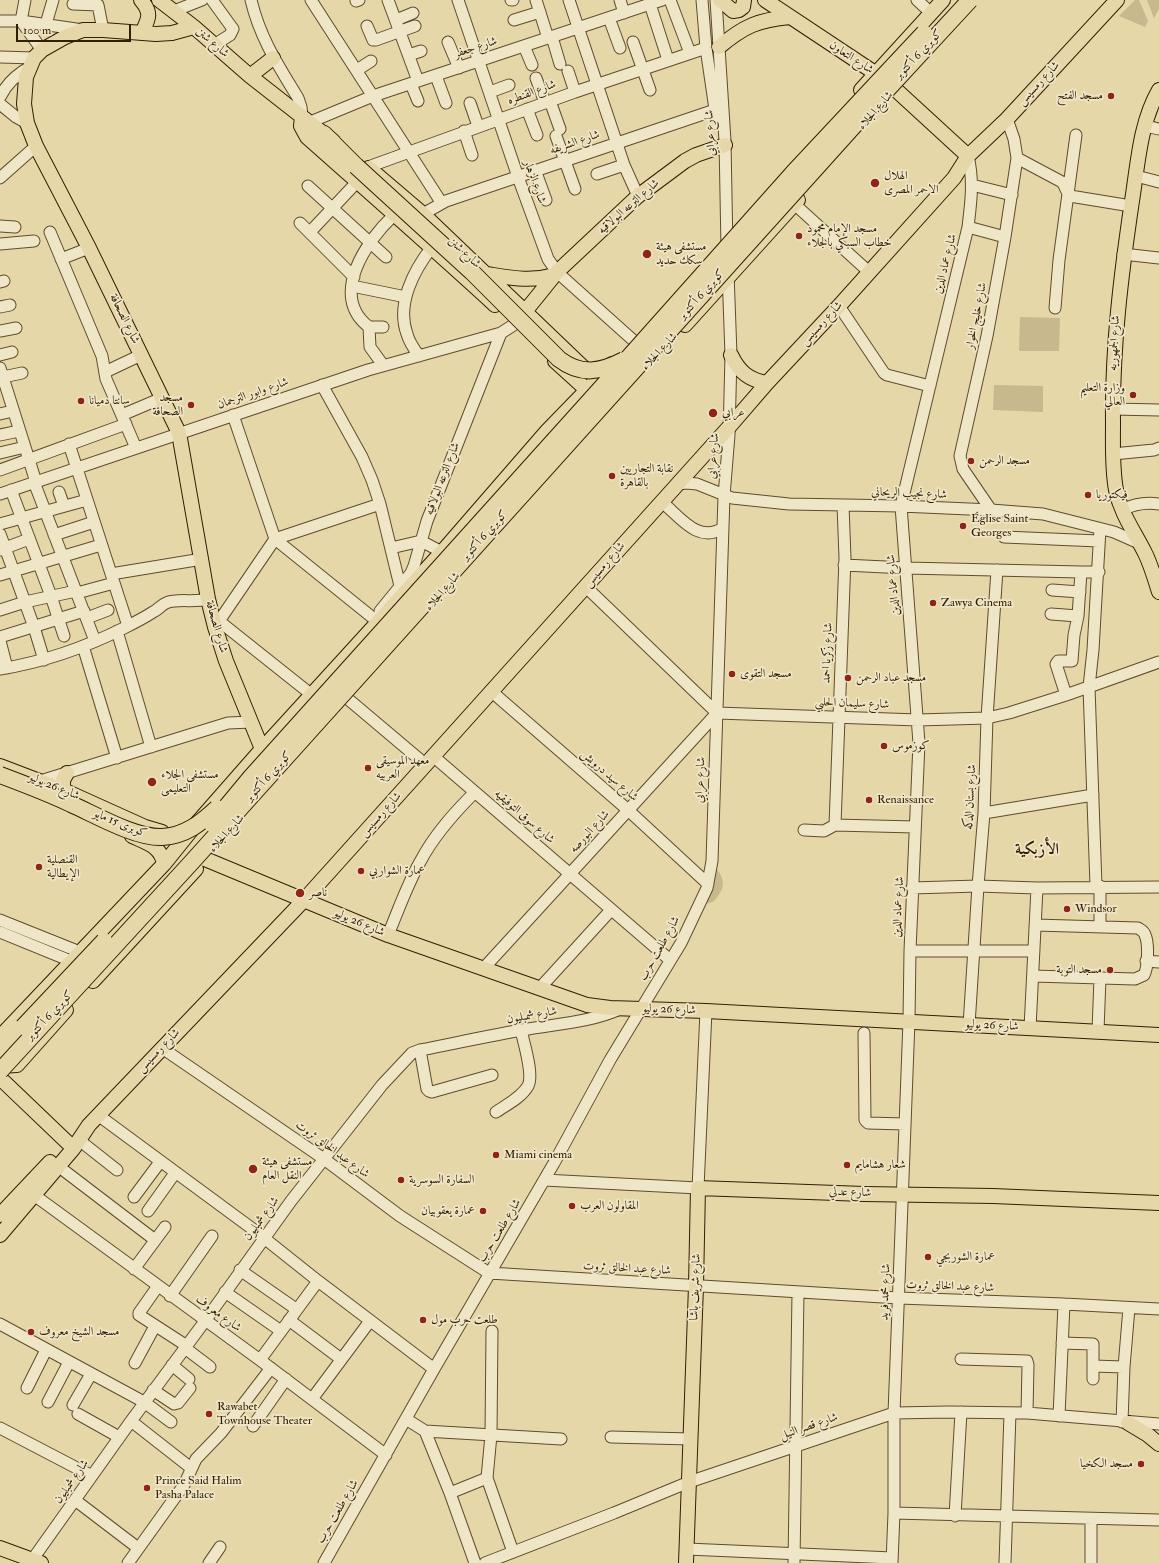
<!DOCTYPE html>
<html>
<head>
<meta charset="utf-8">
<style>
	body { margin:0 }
	#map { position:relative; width:1159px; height:1563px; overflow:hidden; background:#e6d7a9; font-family:"IM FELL Double Pica",serif }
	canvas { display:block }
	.scale { position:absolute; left:16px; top:24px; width:115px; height:18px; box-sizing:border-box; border:2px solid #321e03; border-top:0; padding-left:5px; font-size:12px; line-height:14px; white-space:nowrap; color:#321e03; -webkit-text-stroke:3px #efe5c7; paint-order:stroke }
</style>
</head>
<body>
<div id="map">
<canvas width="1159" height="1563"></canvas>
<div class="scale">100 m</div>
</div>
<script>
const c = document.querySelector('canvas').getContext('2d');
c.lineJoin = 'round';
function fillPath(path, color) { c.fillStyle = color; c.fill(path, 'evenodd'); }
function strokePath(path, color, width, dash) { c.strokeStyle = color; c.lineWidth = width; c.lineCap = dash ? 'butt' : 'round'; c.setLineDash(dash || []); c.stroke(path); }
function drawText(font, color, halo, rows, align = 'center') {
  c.font = font + ' "IM FELL Double Pica",Amiri,serif'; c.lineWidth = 3.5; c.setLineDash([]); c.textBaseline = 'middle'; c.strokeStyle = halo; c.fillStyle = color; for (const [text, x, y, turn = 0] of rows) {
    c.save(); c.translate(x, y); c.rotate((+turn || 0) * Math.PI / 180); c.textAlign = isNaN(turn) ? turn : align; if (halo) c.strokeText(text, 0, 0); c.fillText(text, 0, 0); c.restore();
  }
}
const green = new Path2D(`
	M1135,0H1139L1148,21L1145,27L1119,16Z
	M1147,0H1159V9L1154,18Z
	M1020,317L1060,318L1059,351H1019Z
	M994,385L1043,386V412L993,410Z
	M716,868C727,881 724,890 713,902L705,904Z`);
const minor = new Path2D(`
	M212,0L233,29L230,35L214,45
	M251,0C260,38 278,65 298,98L301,107L302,117
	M311,0L441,202
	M388,0L418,81
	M458,0L518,177L548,259L557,272L634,341
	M511,0H513
	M536,0L548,38
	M569,0L624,165L638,196
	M620,0L624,13
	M670,0L690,53
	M702,0L706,48L716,116
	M716,0L725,141L727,249
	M917,0L931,13
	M356,1L359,0
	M73,4L98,5L103,30
	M650,4L668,60
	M174,11L202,0
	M609,18L620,48
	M396,20L413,13
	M514,20L540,12
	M0,21H21L83,30
	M21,21L42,50
	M21,21L25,0
	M46,24L53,0
	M367,26L373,40H376L415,26
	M552,37L560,64
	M448,42L459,68
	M633,42L650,90
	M524,46L532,65
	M409,55L421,51
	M0,57L34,58
	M357,70L371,61
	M568,71L575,92
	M436,76L446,103
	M536,78L545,103
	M411,84L418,101
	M490,92L509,85
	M0,97C7,83 17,74 30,67
	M550,101L560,129
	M470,103L478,126
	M0,104L16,117L27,123
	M527,109L537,135
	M303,125L373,96L662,0
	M1145,126L1159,129
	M464,131L472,155
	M556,136L575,189
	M1017,158L1062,182C1066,187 1066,192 1070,196L1131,206
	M368,167L575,92L706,48
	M535,170L546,200
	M597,174L624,165
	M1136,176L1159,182
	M0,178L36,146
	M972,185L1012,195
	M308,186L386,257
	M790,200L869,272
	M423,214L446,201L715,110
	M300,223L354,277
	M0,226L15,227
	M968,227L1005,237
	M50,232L102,356L106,379L136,448
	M310,232L357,182
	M0,244L34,241
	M1123,254L1159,258
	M61,259L89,248
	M0,282L4,281
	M352,286L406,297
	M839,306L884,373L887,375L930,386
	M0,307L10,305
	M1055,308L1059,260L1076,135
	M369,327H383
	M0,331L16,328
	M0,355L12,352
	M419,356C414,349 409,342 407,334C396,304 414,270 432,247
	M383,365L370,347L369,327C328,296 367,240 394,215
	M0,368L36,482
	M105,372L141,355
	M3,377L22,373
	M322,385L362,457L372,480L380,504L400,586
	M1113,409L1159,410
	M0,414L13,411
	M122,415L162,398
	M233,415L275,539L378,622
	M0,435L19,431
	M69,444L128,626
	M0,453L25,447
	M1113,454L1154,450L1159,448
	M0,470L126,424
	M34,482L95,641
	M677,484L687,483L697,484L732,498L789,504L901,506L991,510L1043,514L1114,532L1139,543
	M11,490L51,596L64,636
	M59,492L64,506
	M0,494L368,370L501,333L515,324
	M661,501C680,517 698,544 723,528
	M991,510L963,469L960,456L987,336L1005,237L1017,158L1014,139L1007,119
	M1122,510C1134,504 1145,502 1159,504
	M0,524L87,500
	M0,534L34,627L44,660
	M54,535L94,522
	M1004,537L1099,541
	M391,548L421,541L442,552
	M0,550L29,539
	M844,565L906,568L1081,572H1099
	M111,574L202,559
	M0,575L101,545
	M586,587L717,713L918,720L987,718L1009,713L1066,695L1159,662
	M1052,590L1080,592
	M77,593L114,583
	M0,610L25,602L76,591
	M380,611L411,573L414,566L427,521L501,333
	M1051,614L1078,616
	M87,618L108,610
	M219,621L312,695
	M215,627L275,539L380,504
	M117,631L151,747
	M0,637L84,611
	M0,641L7,668
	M83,646L117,758
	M0,669C44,662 84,648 124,628C134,623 144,618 153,612C158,610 161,605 166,603C178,598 194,603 208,599
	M491,691L628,810L708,884
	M1066,695L1056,664L1058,661H1072L1074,635L1078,616L1081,572
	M348,699L425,764
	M433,756L670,960
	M37,782L228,723L251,722
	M984,813L1093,795
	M835,825L845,558L843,505
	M835,825L915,827
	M804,830L824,831L835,825
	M1096,886L1089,687L1093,650L1100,529
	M1100,886V927
	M912,888L978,886L1037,888L1159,887
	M0,920L80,952
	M0,932L71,961
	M388,935C398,911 407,885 420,862C434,835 454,813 475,792
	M910,951H1034
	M1146,961L1159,962
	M483,969L717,713
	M1033,976L1135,979L1144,975C1148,968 1149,943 1145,935C1144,931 1141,930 1138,928L1035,925
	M539,989L611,910
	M969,1025L978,886L984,813L987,718L997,570
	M1030,1028L1037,888
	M1098,1031L1100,978
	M864,1033L865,1120L868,1123L905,1124
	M162,1048L324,1159L400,1216L489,1273L899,1298L1064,1304L1159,1309
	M420,1050L427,1089L429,1091L432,1092L492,1075
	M496,1112C506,1105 521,1098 528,1086C534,1075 524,1044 521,1030
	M98,1115L254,1230L318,1281L434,1369
	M79,1140L117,1170
	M58,1166L155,1240
	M544,1180L698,1188L706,1011
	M34,1195L260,1360L386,1455
	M134,1197L160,1162
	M148,1211L175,1173
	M134,1269L165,1227
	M240,1270L296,1309
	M158,1286L139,1313V1315L187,1346
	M225,1292L281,1331
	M170,1296L212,1236
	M289,1320L341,1359
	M0,1324L144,1402L171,1422
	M492,1331L491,1435L487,1478L513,1552
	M1062,1343L1093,1344V1379
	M185,1348L210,1367
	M961,1359L1027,1361L1028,1365L1027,1413
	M260,1360L318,1281
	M135,1363L155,1326
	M172,1365L189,1379
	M1093,1366L1124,1367
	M27,1388L46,1350
	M153,1390L174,1404L178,1403L190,1388
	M312,1399L370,1321
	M48,1402L69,1362
	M73,1405L91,1374
	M78,1414L119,1437
	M1059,1416L1064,1304
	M406,1419L425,1431L450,1493L475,1563
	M131,1421L191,1468
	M1122,1422L1124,1367L1129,1308
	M253,1426L286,1379
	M0,1428L92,1476
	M425,1431L561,1439
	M611,1437L691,1439
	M450,1493L487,1478
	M75,1500L138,1548
	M894,1513L1159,1520
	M955,1516L961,1412
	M1091,1519V1563
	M687,1549L892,1558
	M30,1563L131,1421L205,1321L291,1201L382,1085L412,1053L420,1050C456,1043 492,1035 528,1029C558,1024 591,1022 620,1009
	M128,1563L184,1485L196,1459L221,1433L271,1368
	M209,1563L220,1547
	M324,1563L434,1369L554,1163L610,1060L681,943L707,888L712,861L724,496L729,435L731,355L728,272
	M485,1563L614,1513L689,1482L894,1413L949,1412L1027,1413L1159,1424
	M794,1563L798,1292
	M892,1563L894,1513V1413L909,1021L910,951L919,743L901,506L968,227C971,202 974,181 968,156
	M1005,1563L1010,1413`);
const major = new Path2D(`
	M141,0C152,13 149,18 142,33
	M159,0L194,27L250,76L333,141
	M720,0L733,11L739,10L743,7L744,0
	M765,0L875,73L895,89L968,156
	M194,27L172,33L156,34L103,30H83L65,37L42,50L34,58L26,77L24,104L27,123L36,146L89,248L179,433L208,599L215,627L226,661L262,749
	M719,47C744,26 758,20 790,17
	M250,76L273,58
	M861,90L943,0
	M1159,90C1140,123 1138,163 1132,201C1121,275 1112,348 1113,423C1113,445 1112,468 1116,490C1121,514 1134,531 1145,553C1151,565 1155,579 1159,592
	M302,117L301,126L307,137C370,193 433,248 495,305
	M369,168L423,214L586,370
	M487,274C512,278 530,282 555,275
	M519,319L557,272L638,196L685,161L696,155L725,145
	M685,325L798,200
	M731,355C739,372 749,380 767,383
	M555,361L587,390
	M0,766L63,790L145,827L162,832
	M63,790V780L67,773
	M132,836C147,843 161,846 164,864
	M205,859L388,935L587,1005L610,1008L706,1011L1159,1035
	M93,981L196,869
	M0,1037L164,864L197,823L262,749L442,552L547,431L612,364
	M0,1066L17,1065L66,1010
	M0,1078L68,1143
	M0,1215L50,1162
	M0,1235L73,1149L89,1125L304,900L729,427L767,383L839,306L954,178L968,156L1007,119L1117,0
	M1128,1423L1148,1435L1159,1444
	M0,1548L41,1563
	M686,1563L696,1286L698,1188L864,1194L993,1196L1159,1203`);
const highway = new Path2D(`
	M324,134L356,166
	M0,1052L23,1027`);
const highwayBridge = new Path2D(`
	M356,166L472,272L559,359C581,376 601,372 624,360
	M0,775C24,784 48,793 71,804C96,815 135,838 162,837C185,836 201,823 217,808
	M212,824L251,777L629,357L793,173L924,33
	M23,1027L104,941
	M0,1071L190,864L861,118L970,0`);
const markers = [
	[1111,96,4,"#8f2418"],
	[875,183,5,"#8f2418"],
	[799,236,4,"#8f2418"],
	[647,254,5,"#8f2418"],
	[1133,395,4,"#8f2418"],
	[81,401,4,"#8f2418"],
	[191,405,4,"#8f2418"],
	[713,413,5,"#8f2418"],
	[971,461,4,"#8f2418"],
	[612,476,4,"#8f2418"],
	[1088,495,4,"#8f2418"],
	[963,526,4,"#8f2418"],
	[933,603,4,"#8f2418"],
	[732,674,4,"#8f2418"],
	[848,678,4,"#8f2418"],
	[884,746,4,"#8f2418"],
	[368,768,4,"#8f2418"],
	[152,782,5,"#8f2418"],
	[869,800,4,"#8f2418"],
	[39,867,4,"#8f2418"],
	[361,871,4,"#8f2418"],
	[300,893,5,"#8f2418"],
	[1067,909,4,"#8f2418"],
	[1110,970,4,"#8f2418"],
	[496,1155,4,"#8f2418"],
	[847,1165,4,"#8f2418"],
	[253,1169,5,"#8f2418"],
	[401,1180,4,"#8f2418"],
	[572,1206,4,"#8f2418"],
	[483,1211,4,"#8f2418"],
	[928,1257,4,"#8f2418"],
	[423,1320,4,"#8f2418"],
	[31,1332,4,"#8f2418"],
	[209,1414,4,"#8f2418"],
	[1141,1464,4,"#8f2418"],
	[147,1488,4,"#8f2418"]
];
const streetNames = [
	["شارع شنن",212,43,41],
	["شارع جعفر",476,48,-18],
	["كوبري 6 أكتوبر",919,55,-47],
	["شارع التعاون",851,58,33],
	["شارع رمسيس",1039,84,-47],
	["شارع القنطره",532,93,-20],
	["شارع الجلاء",876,111,-49],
	["شارع عرابي",711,133,-93],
	["شارع الشريفه",575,143,-19],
	["شارع الزهار",534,182,70],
	["شارع الترعه البولاقيه",629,207,-41],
	["شارع شنن",464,253,43],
	["شارع عماد الدين",946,264,-76],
	["كوبري 6 أكتوبر",702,295,-48],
	["شارع خليج الخوار",977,316,-79],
	["شارع الصحافة",124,319,64],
	["شارع رمسيس",822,324,-47],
	["شارع الجمهوريه",1115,343,-87],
	["شارع الجلاء",660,352,-47],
	["شارع وابور الترجمان",253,394,-19],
	["شارع عرابي",714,456,-86],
	["شارع الترعه البولاقيه",443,479,-69],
	["شارع نجيب الريحاني",909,494,2],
	["كوبري 6 أكتوبر",485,536,-48],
	["شارع رمسيس",605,565,-49],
	["شارع عماد الدين",894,585,-95],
	["شارع الجلاء",443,592,-49],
	["شارع الصحافة",216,627,74],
	["شارع زكريا احمد",828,653,-88],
	["شارع سليمان الحلبي",852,704,2],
	["شارع سيد درويش",609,776,41],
	["كوبري 6 أكتوبر",269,777,-48],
	["شارع عرابي",701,780,-88],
	["شارع 26 يوليو",54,787,22],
	["شارع بستان الدكه",971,797,-87],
	["شارع رمسيس",381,815,-48],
	["شارع سوق التوفيقيه",524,817,41],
	["كوبرى 15 مايو",120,824,22],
	["شارع البورصه",590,832,-48],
	["شارع الجلاء",227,834,-48],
	["شارع عماد الدين",899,907,-87],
	["شارع 26 يوليو",359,923,23],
	["شارع طلعت حرب",660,949,-61],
	["شارع 26 يوليو",669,1010,2],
	["كوبري 6 أكتوبر",50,1016,-47],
	["شارع شمبليون",532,1016,-10],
	["شارع 26 يوليو",992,1026,3],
	["شارع رمسيس",159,1051,-46],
	["شارع عبد الخالق ثروت",332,1150,36],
	["شارع عدلي",850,1193,2],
	["شارع شمبليون",262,1219,-54],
	["شارع طلعت حرب",500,1231,-59],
	["شارع عبد الخالق ثروت",627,1269,3],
	["شارع شريف باشا",696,1287,-88],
	["شارع عبد الخالق ثروت",950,1287,2],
	["شارع محمد فريد",886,1292,-88],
	["شارع معروف",218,1314,36],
	["شارع قصر النيل",809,1427,-19],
	["شارع شمبليون",72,1482,-55],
	["شارع طلعت حرب",338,1512,-60]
];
const poiNames = [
	["مسجد الفتح",1103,96,"right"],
	["الهلال",884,176],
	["الاحمر المصرى",884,190],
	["مسجد الإمام محمود",807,229],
	["خطاب السبكي بالجلاء",807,243],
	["مستشفى هيئة",656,247],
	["سكك حديد",656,261],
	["وزارة التعليم",1125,388,"right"],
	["العالي",1125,402,"right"],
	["مسجد",183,398,"right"],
	["الصحافة",183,412,"right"],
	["سانتا دميانا",89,401],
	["عرابي",722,413],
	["مسجد الرحمن",979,461],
	["نقابة التجاريين",620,469],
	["بالقاهرة",620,483],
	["فيكتوريا",1096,495],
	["Église Saint",971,519],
	["Georges",971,533],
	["Zawya Cinema",941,603],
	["مسجد التقوى",740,674],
	["مسجد عباد الرحمن",856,678],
	["كوزموس",892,746],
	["معهد الموسيقى",376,761],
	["العربيه",376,775],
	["مستشفى الجلاء",161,775],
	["التعليمى",161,789],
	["Renaissance",877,800],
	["القنصلية",47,860],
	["الإيطالية",47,874],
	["عمارة الشواربي",369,871],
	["ناصر",309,893],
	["Windsor",1075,909],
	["مسجد التوبة",1102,970,"right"],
	["Miami cinema",504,1155],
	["مستشفى هيئة",262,1162],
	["النقل العام",262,1176],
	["شعار هشامايم",855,1165],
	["السفارة السوسرية",409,1180],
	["المقاولون العرب",580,1206],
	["عمارة يعقوبيان",475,1211,"right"],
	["عمارة الشوربجي",936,1257],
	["طلعت حرب مول",431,1320],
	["مسجد الشيخ معروف",39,1332],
	["Rawabet",217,1407],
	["Townhouse Theater",217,1421],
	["مسجد الكخيا",1133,1464,"right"],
	["Prince Said Halim",155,1481],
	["Pasha Palace",155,1495]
];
const districtNames = [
	["الأزبكية",1037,851]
];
fillPath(green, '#c7b88d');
strokePath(minor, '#5f4c2c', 13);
strokePath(major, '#321e03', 16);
strokePath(highway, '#321e03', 18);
strokePath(minor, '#efe5c7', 11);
strokePath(major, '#e6d7a9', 14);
strokePath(highway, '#e6d7a9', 16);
strokePath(highwayBridge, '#321e03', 18, []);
strokePath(highwayBridge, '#e6d7a9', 16);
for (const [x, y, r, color] of markers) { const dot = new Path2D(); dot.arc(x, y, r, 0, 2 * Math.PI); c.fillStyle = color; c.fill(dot); strokePath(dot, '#efe5c7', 1.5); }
drawText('12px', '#321e03', '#efe5c7', streetNames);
drawText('12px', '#321e03', '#efe5c7', poiNames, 'left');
drawText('bold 16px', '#321e03', '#efe5c7', districtNames);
</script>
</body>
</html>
